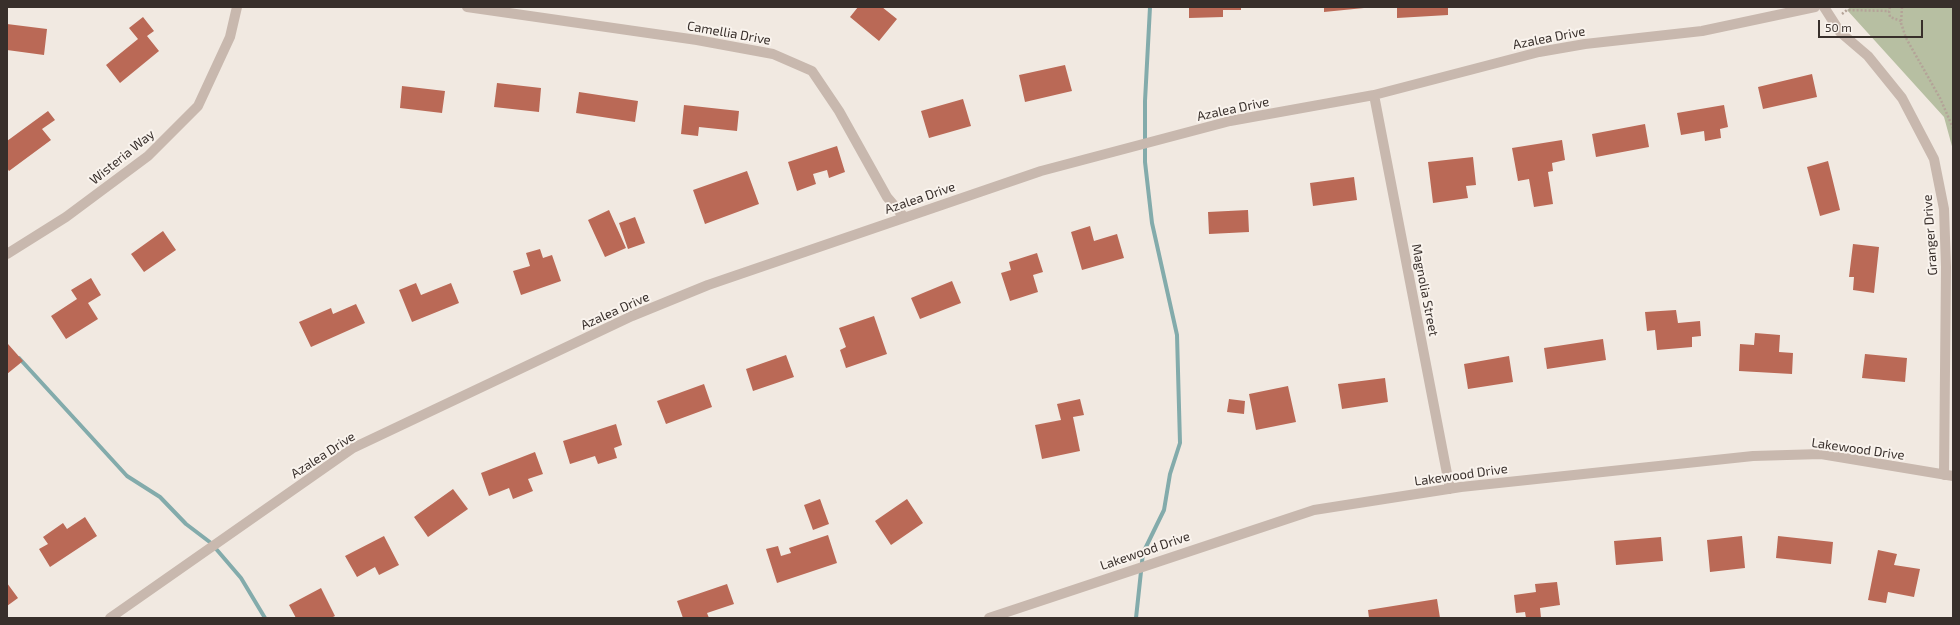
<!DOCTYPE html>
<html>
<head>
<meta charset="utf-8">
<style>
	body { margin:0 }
	#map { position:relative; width:1960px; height:625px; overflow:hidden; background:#f1e9e1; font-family:"Exo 2",sans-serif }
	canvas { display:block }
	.frame { position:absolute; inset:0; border:8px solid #382f2b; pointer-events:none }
	.scale { position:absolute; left:1818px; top:20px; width:105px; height:18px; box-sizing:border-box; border:2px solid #382f2b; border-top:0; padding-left:5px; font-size:12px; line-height:14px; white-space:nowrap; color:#382f2b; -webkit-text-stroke:3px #f9f3ed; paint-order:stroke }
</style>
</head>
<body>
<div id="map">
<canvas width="1960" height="625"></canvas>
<div class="frame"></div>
<div class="scale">50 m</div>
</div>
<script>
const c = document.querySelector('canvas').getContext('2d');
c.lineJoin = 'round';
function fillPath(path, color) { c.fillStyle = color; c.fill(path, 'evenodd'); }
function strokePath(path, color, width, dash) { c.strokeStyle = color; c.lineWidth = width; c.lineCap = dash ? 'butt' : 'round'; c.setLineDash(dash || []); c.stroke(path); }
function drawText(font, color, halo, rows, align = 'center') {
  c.font = font + ' "Exo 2",sans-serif'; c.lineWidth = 4; c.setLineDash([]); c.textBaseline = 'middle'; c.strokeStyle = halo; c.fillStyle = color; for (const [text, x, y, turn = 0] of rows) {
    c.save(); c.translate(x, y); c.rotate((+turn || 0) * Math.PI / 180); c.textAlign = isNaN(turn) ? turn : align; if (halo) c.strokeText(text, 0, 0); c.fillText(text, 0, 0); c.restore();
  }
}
const green = new Path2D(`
	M1851,7H1953V150L1944,117L1847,10Z`);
const stream = new Path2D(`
	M19,358L127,476L160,497L186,524L211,543L241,578L265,618
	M1136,618L1143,553L1164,510L1170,474L1180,443L1177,335L1152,223L1145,162V101L1150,7`);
const building = new Path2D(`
	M858,7H882L897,19L879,41L850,17Z
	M1189,7H1241V10H1223V17L1189,18Z
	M1324,7H1364V8L1324,12Z
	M1397,7H1448V15L1397,18Z
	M143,17L154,31L147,36L159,51L120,83L106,65L138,39L129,28Z
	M7,24L47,29L44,55L7,50Z
	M1065,65L1072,91L1025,102L1019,75Z
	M1812,74L1817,97L1763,109L1758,87Z
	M497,83L541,88L539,112L494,107Z
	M402,86L445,91L442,113L400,108Z
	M579,92L638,101L635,122L576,113Z
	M963,99L971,126L929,138L921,111Z
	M684,105L739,111L737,131L699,127L698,136L681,134Z
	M1724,105L1728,127L1720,129L1721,138L1705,141L1704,131L1681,135L1677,113Z
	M48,111L55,120L42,129L51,140L9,171L7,168V141Z
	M1645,124L1649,147L1596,157L1592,134Z
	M1562,140L1565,160L1552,163L1553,171L1548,172L1553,204L1534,207L1529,179L1518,181L1512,148Z
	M837,146L845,172L829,178L827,170L813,174L816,184L797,191L788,162Z
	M1473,157L1476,185L1466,186L1468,198L1433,203L1428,162Z
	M1828,161L1840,210L1820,216L1807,167Z
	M747,171L759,204L705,224L693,190Z
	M1354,177L1357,200L1313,206L1310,183Z
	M609,210L626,248L605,257L588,220Z
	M1248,210L1249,232L1209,234L1208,212Z
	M635,217L645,243L628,249L619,223Z
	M1090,226L1094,241L1117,234L1124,258L1082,270L1071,232Z
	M163,231L176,250L144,272L131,254Z
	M1853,244L1879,247L1874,293L1853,290L1854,277H1849Z
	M540,249L543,258L552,255L561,281L521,295L513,271L530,266L526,253Z
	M1037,253L1043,272L1033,275L1038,292L1010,301L1001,273L1011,270L1009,262Z
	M91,278L101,295L88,303L98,319L66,339L51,316L77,299L71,290Z
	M952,281L961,303L920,319L911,298Z
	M416,283L421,295L451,283L459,303L412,322L399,290Z
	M356,304L365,323L311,347L299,322L331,308L333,314Z
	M1676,310L1678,323L1700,321L1701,336L1692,337V347L1657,350L1655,330L1647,331L1645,312Z
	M874,316L887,354L846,368L840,350L846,347L839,328Z
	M1755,333L1780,335L1779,352L1793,353L1792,374L1739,371L1740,344L1754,345Z
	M1603,339L1606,360L1547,369L1544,348Z
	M8,344L23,361L7,374V345Z
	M1865,354L1907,358L1905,382L1862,378Z
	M786,355L794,377L753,391L746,369Z
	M1509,356L1513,382L1468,389L1464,364Z
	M1385,378L1388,402L1342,409L1338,384Z
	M704,384L712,407L666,424L657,401Z
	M1288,386L1296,422L1256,430L1249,394Z
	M1080,399L1084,415L1073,417L1080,451L1042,459L1035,425L1061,420L1057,404Z
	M1229,399L1245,401L1244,414L1227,412Z
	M616,424L622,445L614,448L617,458L598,464L595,456L570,464L563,441Z
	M535,452L543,474L528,479L533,491L513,499L509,488L489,496L481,473Z
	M453,489L468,509L428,537L414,517Z
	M820,499L829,524L813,530L804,505Z
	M907,499L923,523L891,545L875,521Z
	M85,517L97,536L50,567L39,549L48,544L43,537L63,523L67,529Z
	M828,535L837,563L777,583L766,549L778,546L781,556L791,553L789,548Z
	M384,536L399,565L379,575L375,567L357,577L345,556Z
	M1742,536L1745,568L1710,572L1707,540Z
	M1778,536L1833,542L1831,564L1776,558Z
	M1661,537L1663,561L1616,565L1614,541Z
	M1878,550L1897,554L1894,565L1920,569L1914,597L1888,592L1886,603L1868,600Z
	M1557,582L1560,605L1540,608L1541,618H1526L1525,612L1516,613L1514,595L1536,592L1535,584Z
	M7,583L18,598L7,606Z
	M727,584L734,604L707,613L709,618H683L677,601Z
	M321,588L335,616L331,618H296L289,605Z
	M1437,599L1440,618H1369L1368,610Z`);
const path = new Path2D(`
	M1890,7L1889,11L1890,17L1901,21
	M1902,7L1901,23L1906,38L1940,98L1953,128
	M1842,14L1847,10L1889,11`);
const minor = new Path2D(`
	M467,7L697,40L773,54L812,71L839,111L887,197L904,217
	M1824,7L1840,32L1868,56L1902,98L1934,159L1944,209L1946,267L1944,475
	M1374,95L1450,489
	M7,254L66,217L148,156L198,106L230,37L237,7
	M110,618L353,448L632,316L708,285L1041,171L1230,121L1374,95L1539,52L1585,44L1702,31L1815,7
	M989,618L1314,510L1461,487L1753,456L1821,454L1953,476`);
const streetNames = [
	["Camellia Drive",729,33,10],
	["Azalea Drive",1549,38,-11],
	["Azalea Drive",1233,109,-12],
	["Wisteria Way",122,157,-39],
	["Azalea Drive",920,198,-19],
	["Granger Drive",1930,235,-94],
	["Magnolia Street",1425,290,79],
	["Azalea Drive",615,311,-24],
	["Lakewood Drive",1858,449,8],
	["Azalea Drive",323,455,-33],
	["Lakewood Drive",1461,475,-8],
	["Lakewood Drive",1145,551,-19]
];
fillPath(green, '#b7bfa2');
strokePath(stream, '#83abab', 4);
fillPath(building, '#ba6956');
strokePath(path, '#b4a398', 2.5, [2, 2]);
strokePath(minor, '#c8b8ae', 10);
drawText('13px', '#382f2b', '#f9f3ed', streetNames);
</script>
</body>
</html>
